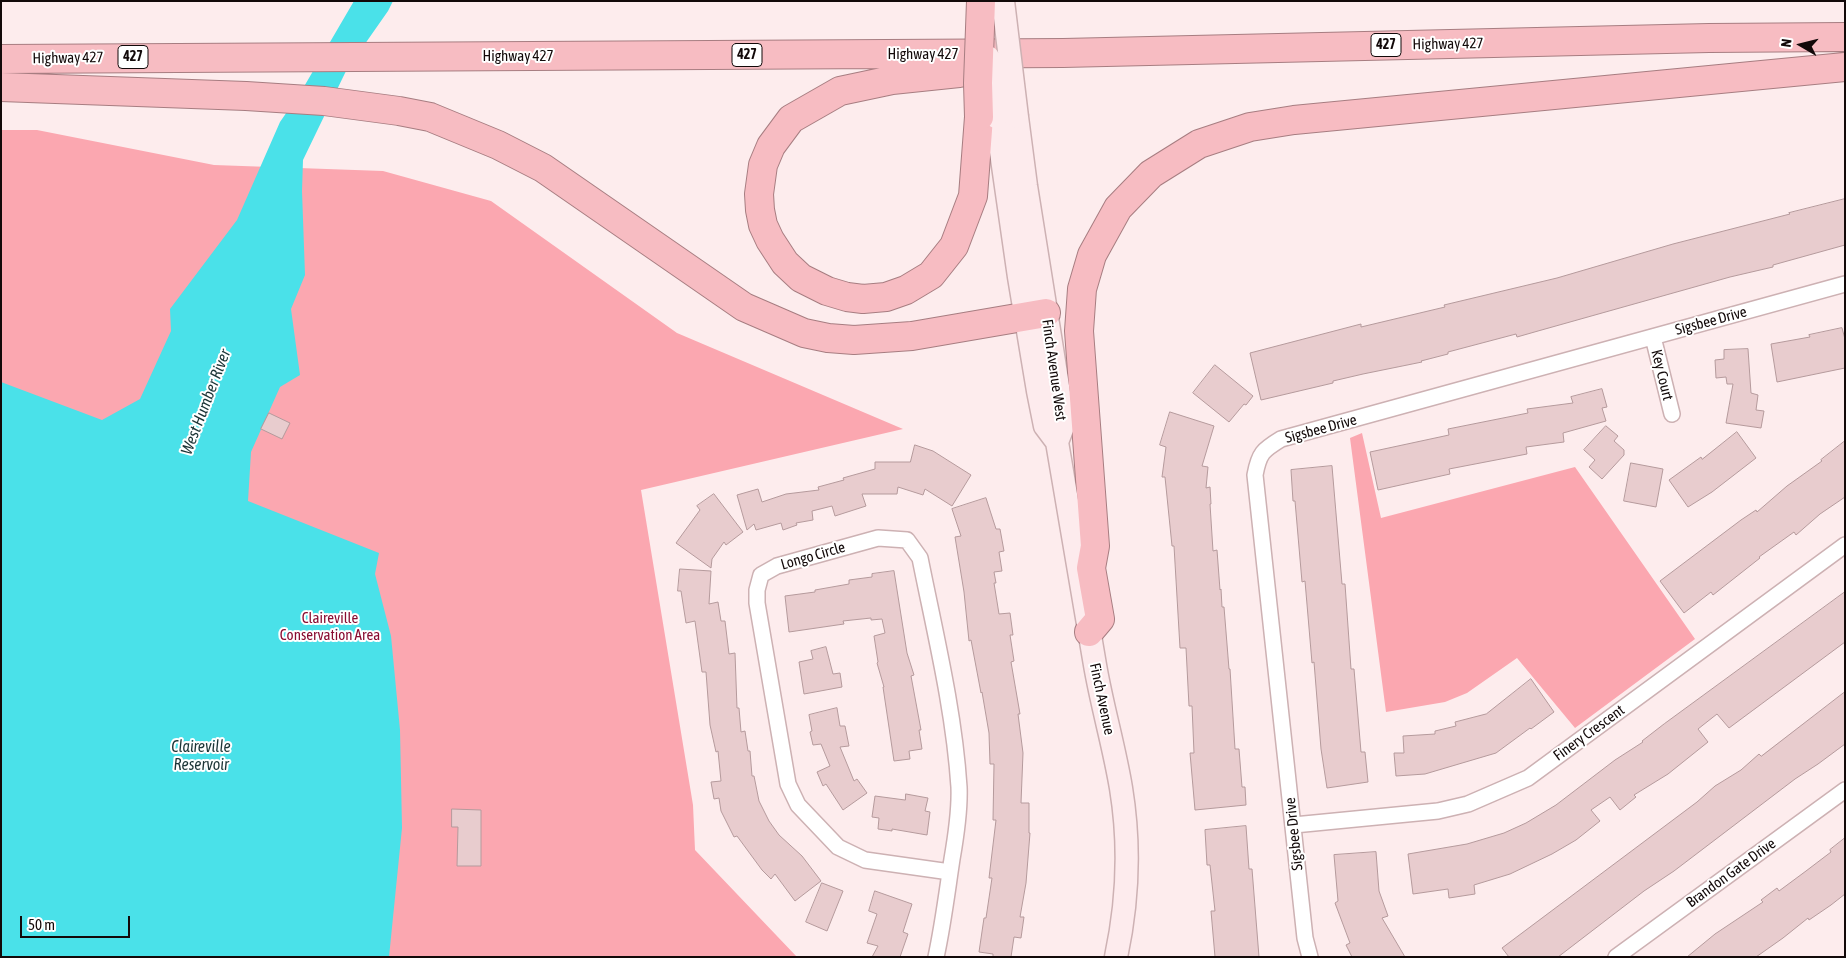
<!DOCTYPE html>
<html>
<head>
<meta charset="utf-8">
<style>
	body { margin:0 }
	#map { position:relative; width:1846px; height:958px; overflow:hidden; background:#fdeced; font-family:"Asap Condensed",sans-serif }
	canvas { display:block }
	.frame { position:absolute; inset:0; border:2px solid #120909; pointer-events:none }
	.north { position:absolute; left:1776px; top:20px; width:50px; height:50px; -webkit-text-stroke:4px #fff; paint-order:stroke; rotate:278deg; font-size:14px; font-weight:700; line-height:20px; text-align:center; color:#120909 }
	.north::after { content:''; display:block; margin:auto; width:18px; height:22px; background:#120909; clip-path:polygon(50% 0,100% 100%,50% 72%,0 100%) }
	.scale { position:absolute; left:20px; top:916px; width:110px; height:22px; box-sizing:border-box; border:2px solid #120909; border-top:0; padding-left:6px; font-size:15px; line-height:18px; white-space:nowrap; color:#120909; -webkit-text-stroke:4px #fff; paint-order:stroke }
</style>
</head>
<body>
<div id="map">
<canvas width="1846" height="958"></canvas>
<div class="frame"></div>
<div class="north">N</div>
<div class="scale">50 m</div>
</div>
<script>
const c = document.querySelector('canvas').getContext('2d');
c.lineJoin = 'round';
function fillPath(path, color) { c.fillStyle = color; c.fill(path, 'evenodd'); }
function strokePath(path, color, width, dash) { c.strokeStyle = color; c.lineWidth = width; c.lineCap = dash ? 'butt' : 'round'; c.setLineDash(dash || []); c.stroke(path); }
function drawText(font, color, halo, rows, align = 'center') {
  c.font = font + ' "Asap Condensed",sans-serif'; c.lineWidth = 4; c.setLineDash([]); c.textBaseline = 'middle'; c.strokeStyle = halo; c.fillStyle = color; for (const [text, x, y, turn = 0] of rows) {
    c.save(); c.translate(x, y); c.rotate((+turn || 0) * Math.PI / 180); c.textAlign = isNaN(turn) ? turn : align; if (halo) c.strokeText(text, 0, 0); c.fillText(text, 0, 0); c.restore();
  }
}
const green = new Path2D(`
	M1,130H37L214,165L383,171L491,201L677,333L903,429L641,490L693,805L695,850L797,957H1Z
	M1362,433L1381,518L1575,467L1695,639L1575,728L1517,658L1467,693L1445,702L1386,712L1350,438Z`);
const water = new Path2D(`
	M354,1H393L388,11L346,71L303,160L302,191L305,275L291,309L300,375L280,387L251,452L248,501L379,553L375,574L391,636L400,730L402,828L389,957H1V382L102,420L140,399L171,331L170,309L237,220L280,122L302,90Z`);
const building = new Path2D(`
	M1845,199V245L1773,265V267L1730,277L1538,331L1517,337L1516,334L1448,352V354L1421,361L1422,362L1363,374L1333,381V383L1261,400L1250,353L1361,324V327L1445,307L1444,305L1557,278L1673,244L1790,214L1789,213Z
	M1842,328L1845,339V368L1777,382L1771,344L1810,337L1809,335Z
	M1748,349L1751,393L1758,395L1756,410L1764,411L1761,428L1726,423L1733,384H1727L1726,377L1716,378L1715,360L1724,359V350Z
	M1215,365L1253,396L1246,405L1244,404L1229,422L1193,393Z
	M1602,389L1607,407L1602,408L1606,421L1563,433L1564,442L1526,447L1527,454L1449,469L1450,474L1378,490L1370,452L1449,435L1448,429L1528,413L1527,409L1573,403L1571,397Z
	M1170,412L1214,426L1202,466L1208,467L1206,488L1210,487L1211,504H1210L1213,551L1217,550L1220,590L1221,589L1222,607H1224L1229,669H1230L1235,749H1239L1242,787H1245L1246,805L1195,810L1190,753H1194L1192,706H1189L1186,648H1180L1174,546H1172L1165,477H1162L1166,447L1160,445Z
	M269,413L290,423L282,439L261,429Z
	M1606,426L1618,436L1614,441L1624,450V455L1602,479L1589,467L1595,460L1584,450Z
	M1737,432L1756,458L1712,492L1688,507L1669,480L1701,457L1702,459Z
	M1845,441V497L1820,514L1796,535L1794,532L1759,557L1760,558L1713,595L1711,592L1684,613L1660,581L1741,520L1756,510L1757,512L1787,486L1822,461L1821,460Z
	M915,445L933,451L971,475L952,506L925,489L923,495L898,487L897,494H862L866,506L835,516L832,506L812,511L813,520L796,523L797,525L783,530L781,523L756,530L754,524L747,530L737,495L758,489L762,502L786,494L819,490L818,487L844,480L843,478L875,469V462H910Z
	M1631,463L1663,469L1656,507L1624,501Z
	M1332,466L1342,584H1345L1351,669H1354L1361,752H1365L1368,782L1327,788L1321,749L1314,662L1312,663L1305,581L1302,582L1295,501H1293L1291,470Z
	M714,494L743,532L726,545L724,542L712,559L711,568L676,543L700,510L697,506Z
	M986,498L996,529H1000L1004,551L999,552L1002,571L994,572L996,583H994L999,614L1010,613L1013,635H1010L1014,661L1011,662L1020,714H1018L1023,753L1021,803H1029V833H1030L1026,883L1020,917H1024L1021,938L1014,937L1011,957H993V954L979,952L984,918H986L992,878H989L996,820H993L994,764H990L989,733L982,692L981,693L971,640L969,641L964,592L955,537L961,536L952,509Z
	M680,569L711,571L709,604L718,602L721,621H725L729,654L735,653L737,708H739L741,732L745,731L748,751H750L752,776H754L759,801L769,821L779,835L802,856L821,881L795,901L775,874L771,879L762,870L737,836L734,837L721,811L719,798L714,799L711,782L721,781L718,751L716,752L710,725L706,672H702L695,621L686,623L681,591H678Z
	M894,571L907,653L914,675L911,676L921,730H919L922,749L909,751L910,759L894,761L883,687H884L877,663L878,662L874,636L885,633L882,619L871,620V618L843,621L844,624L789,632L785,596L815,592V590L849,584V580L872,577V574Z
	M1845,592V642L1729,728L1717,714L1698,729L1708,742L1668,774L1634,795L1636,797L1620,810L1610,797L1591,810L1600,821L1576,840L1552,854L1510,874L1474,885L1475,894L1449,898L1448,889L1413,894L1408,854L1467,844L1504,833L1526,823L1556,805L1615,760L1643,742L1642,741L1664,724Z
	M826,647L833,674L840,673L842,687L804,694L799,662L813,659L811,651Z
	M1531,679L1554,712L1531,729L1530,728L1496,753L1425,774L1396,776L1394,753H1404L1403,736L1435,734V731L1456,726L1455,722L1486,714Z
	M1845,692V744L1818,764L1795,779L1674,871L1644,891L1558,957H1509L1502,948L1697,802L1715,786L1741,770L1759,754L1761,756Z
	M837,708L840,726H845L849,746L840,747L854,781L857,779L867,793L843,810L826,784L823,786L817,772L830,766L821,744L813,745L810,732L812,731L809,715Z
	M906,794L928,798L925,811L930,812L927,835L892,829V831L878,829L879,818L872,817L875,796L905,800Z
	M452,809L481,810V866H457L458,827H452Z
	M1246,826L1249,869H1252L1259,957H1215L1211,911H1215L1210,865H1207L1205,830Z
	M1845,838V894L1831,905L1809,920L1808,918L1783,938L1756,957H1687L1715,934L1763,902L1761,900L1777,888L1779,891L1806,871L1831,852L1830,850Z
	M1376,852L1379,891L1388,916L1382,918L1405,957H1352L1346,945L1350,943L1335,903L1338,901L1334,855Z
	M822,883L843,891L827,931L806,922Z
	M875,891L912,904L903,932L908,934L900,957H872L878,946L867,943L877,914L869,911Z`);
const minor = new Path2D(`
	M1653,337L1672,414
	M1294,825L1438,811L1468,804L1528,778L1845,545
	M936,957C943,925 947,892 952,859C956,836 960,811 959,787C954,710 935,633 920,558L907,540L878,538L777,566L761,575L757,590V603L788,784L798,805L838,847L865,860L950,872
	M1310,957L1305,938L1255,475C1259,453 1263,450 1281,439L1845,284
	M1616,957L1845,790`);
const secondary = new Path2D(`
	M996,117L1019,277L1038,391L1045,426L1057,442C1070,516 1082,591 1095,665C1102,706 1114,746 1121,788C1130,843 1128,901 1116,957
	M1017,117L1026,186L1064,424L1057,442`);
const motorway = new Path2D(`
	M1,59L1063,53L1709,38L1845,37
	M1,87L246,96L324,101L399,111L430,117L498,145L543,168L744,307L804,333L828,338L854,340L912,336L1046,313
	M979,117L973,196L954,246L931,275L906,290L886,297L863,299L847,297L827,291L801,278L785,263L770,240L763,225L760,210L759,194L763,165L771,146L791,119L840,91L892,80L959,73L998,66
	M1089,632L1100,619L1091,568L1095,546L1079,331L1082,289L1092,255L1118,208L1151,174L1199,144L1250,127L1294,120L1845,67`);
const secondaryBridge = new Path2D(`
	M1003,1L1017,117
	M988,57L996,117`);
const motorwayBridge = new Path2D(`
	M979,117L978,83L981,1`);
const shields = [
	[1386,45,30],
	[747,55,30],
	[133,57,30]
];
const shieldNames = [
	["427",1386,45],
	["427",747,55],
	["427",133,57]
];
const streetNames = [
	["Highway 427",1448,44,-1],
	["Highway 427",923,54],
	["Highway 427",518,56],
	["Highway 427",68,58,-1],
	["Sigsbee Drive",1711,321,-15],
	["Finch Avenue West",1054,370,82],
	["Key Court",1662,375,76],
	["Sigsbee Drive",1321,429,-15],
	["Longo Circle",813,556,-16],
	["Finch Avenue",1102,699,78],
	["Finery Crescent",1589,733,-36],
	["Sigsbee Drive",1294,834,-96],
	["Brandon Gate Drive",1731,873,-36]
];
const parkNames = [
	["Claireville",330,618],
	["Conservation Area",330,635]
];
const waterNames = [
	["West Humber River",206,402,-69],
	["Claireville",201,747],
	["Reservoir",201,765]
];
fillPath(green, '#fba7b0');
fillPath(water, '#4ae1e9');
fillPath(building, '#e8ccce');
strokePath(building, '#b59a9c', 1);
strokePath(minor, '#cdb1b3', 18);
strokePath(secondary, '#cdb1b3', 25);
strokePath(motorway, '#a77d81', 30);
strokePath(minor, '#fff', 15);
strokePath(secondary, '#fdebed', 22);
strokePath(motorway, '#f7bcc2', 28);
strokePath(secondaryBridge, '#cdb1b3', 25, []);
strokePath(motorwayBridge, '#a77d81', 30, []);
strokePath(secondaryBridge, '#fdebed', 22);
strokePath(motorwayBridge, '#f7bcc2', 28);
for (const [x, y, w] of shields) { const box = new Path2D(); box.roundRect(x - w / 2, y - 11.5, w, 23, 4); c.fillStyle = '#fff'; c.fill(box); strokePath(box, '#120909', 1); }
drawText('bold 14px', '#120909', null, shieldNames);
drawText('15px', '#120909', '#fff', streetNames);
drawText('15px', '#880c31', '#fff', parkNames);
drawText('italic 16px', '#1b3436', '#fff', waterNames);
</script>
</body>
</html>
